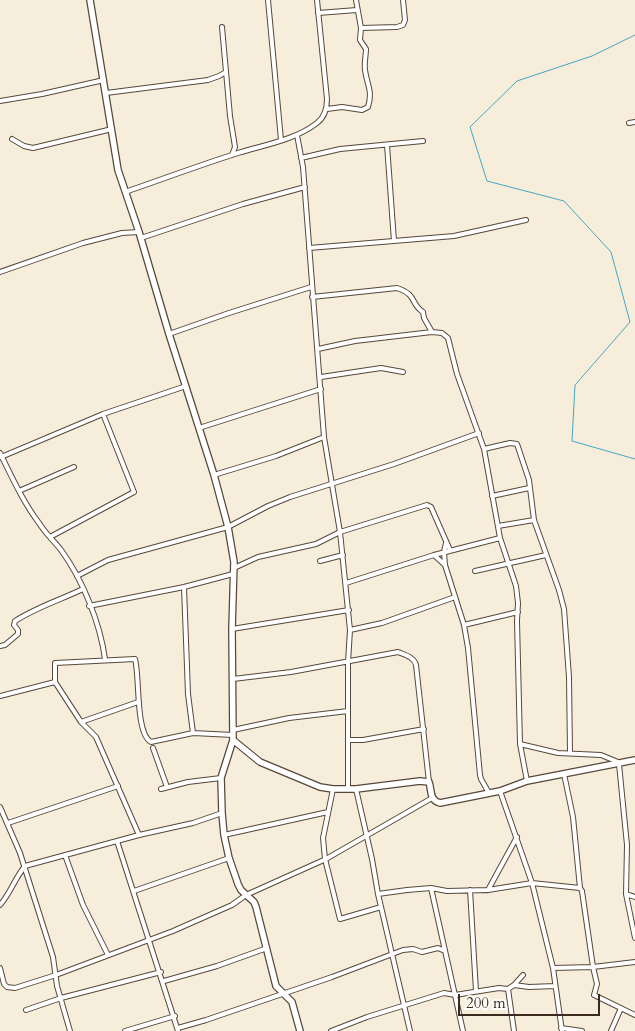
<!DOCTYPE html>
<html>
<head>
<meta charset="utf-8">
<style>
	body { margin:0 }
	#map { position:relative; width:635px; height:1031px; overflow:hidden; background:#f6eedb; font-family:Cardo,serif }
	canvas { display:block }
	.scale { position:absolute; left:458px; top:994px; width:142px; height:22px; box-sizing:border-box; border:2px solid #3b2a1e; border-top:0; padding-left:6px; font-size:15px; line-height:18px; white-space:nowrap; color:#3b2a1e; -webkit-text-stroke:4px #fdfcf7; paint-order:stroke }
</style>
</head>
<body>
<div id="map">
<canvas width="635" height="1031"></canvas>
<div class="scale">200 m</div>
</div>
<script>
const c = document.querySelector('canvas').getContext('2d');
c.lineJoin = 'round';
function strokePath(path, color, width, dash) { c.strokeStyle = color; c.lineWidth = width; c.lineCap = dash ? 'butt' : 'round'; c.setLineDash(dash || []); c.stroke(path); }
const stream = new Path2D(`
	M635,35L592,56L517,81L470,127L487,181L564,201L611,252L630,322L575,385L572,441L635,459`);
const street = new Path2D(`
	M268,0L281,140
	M318,13L357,10
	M222,27L230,116L235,147L232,155
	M361,28L397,27L403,25L405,20L403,0
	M106,93L208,80L219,76L226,72
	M0,101L42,94L104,80
	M327,109L342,107L362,110L368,107C373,91 367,85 365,70C364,63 366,55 366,49L360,40L361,28L356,0
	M629,123L635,122
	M297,135L303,167L324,437L340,532L350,630L348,662V789
	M12,139L24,146L33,148L112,129
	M387,145L394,241
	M301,158L340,149L423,141
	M125,192C163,179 200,165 238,153C264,145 295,140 317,123C325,117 327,109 327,99L317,0
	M141,238L243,204L305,187
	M309,248L454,236L526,220
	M0,272L83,243L122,233L139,232
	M312,297L397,288C418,295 410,304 423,312L424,318L432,332L442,333L448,338L457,374L484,449L500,538L516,586L518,603L517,621L520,744L527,781
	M169,334L229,313L311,287
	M318,349L355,341L432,332
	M321,377L381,368L403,372
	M199,428L321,389
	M484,449L510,443L517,444L529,480L534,520L559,590L564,609L569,677L570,753
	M0,453C12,477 23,502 39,523C45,533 54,541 61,550C83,580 100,623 105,659
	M1,457L103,414L186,386
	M214,475L276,456L324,437
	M19,491L74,467
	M492,496L529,488
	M498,526L534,520
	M50,537L134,492L103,414
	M446,543L444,552L445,565L464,625L468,648L480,775L481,779L489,793
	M434,555L445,565
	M320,561L343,555
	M234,568L258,557L316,544L340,532L427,505L431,507L450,550
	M475,571L546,555
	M77,576L108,560L228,527L268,506L290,497L394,464L479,433
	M346,583L434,555L500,538
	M184,587L188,694L193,733
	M89,606L184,587L233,574
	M464,625L518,612
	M232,629L349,610
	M350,630L382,623L455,597
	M0,646L5,645L18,634V630L14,625L15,621C37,607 60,600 83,589
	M233,679L291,672L398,652C405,655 414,657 416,665L429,782
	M0,696L55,682
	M81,722L138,702
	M233,730L289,718L348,711
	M349,740H363L424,729
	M520,744L558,753L601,755L618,762
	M153,748L167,787
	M619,764L627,845L626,894L635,938
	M564,774L573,817L580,888L582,891L593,967L597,984L594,995L635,1015
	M161,789L188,782L221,778
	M333,789L323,838L325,859L340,919L381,907
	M356,789L372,859L378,894L410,1031
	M500,791L532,883L553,968L562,1031
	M0,807L20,853L53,957L57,986L70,1031
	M8,823L118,786
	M139,835L96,737L81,722L55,682V663L135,659C140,676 135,733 151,742L193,733L233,735
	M224,835L328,812
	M117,841L178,1031
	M65,855L83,905L108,955
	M431,888L463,1031
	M470,890L476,991
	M488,890L517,837
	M134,891L229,858
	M378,894L407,890L431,888L447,891L488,890L532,883L580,888
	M626,894L635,897
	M0,905C10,894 15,878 25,866L139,835L193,823L222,813
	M0,968L4,984L7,987L15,988L56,975L173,931L232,905L246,895L326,859L432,798
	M553,968L593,967L635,962
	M164,981L217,966L267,948
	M514,985L523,975
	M508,989L514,1031
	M26,1010L61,998L161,972
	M178,1028L206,1020L332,977L403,950L413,949L422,952L438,948L445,951
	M561,1028L582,1031
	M125,1031L175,1016
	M331,1031L367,1017L444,993L455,995L499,988L508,989L514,985L529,987L555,986
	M611,1031L621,1008`);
const secondary = new Path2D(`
	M90,0L118,170L139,232L169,334L214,475L228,527L234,562L232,629L233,740L221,778L222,813L224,835L229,858L238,884L241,890L254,902L256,907L276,986L292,1002L300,1031
	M233,740L260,762L320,787L333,789H356L420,781L429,782C432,791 429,800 440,803L500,791L527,781L635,760`);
strokePath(stream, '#45a6c4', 1);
strokePath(street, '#57473a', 6);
strokePath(secondary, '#57473a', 8);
strokePath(street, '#fff', 4);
strokePath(secondary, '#fff', 5.5);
</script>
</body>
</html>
